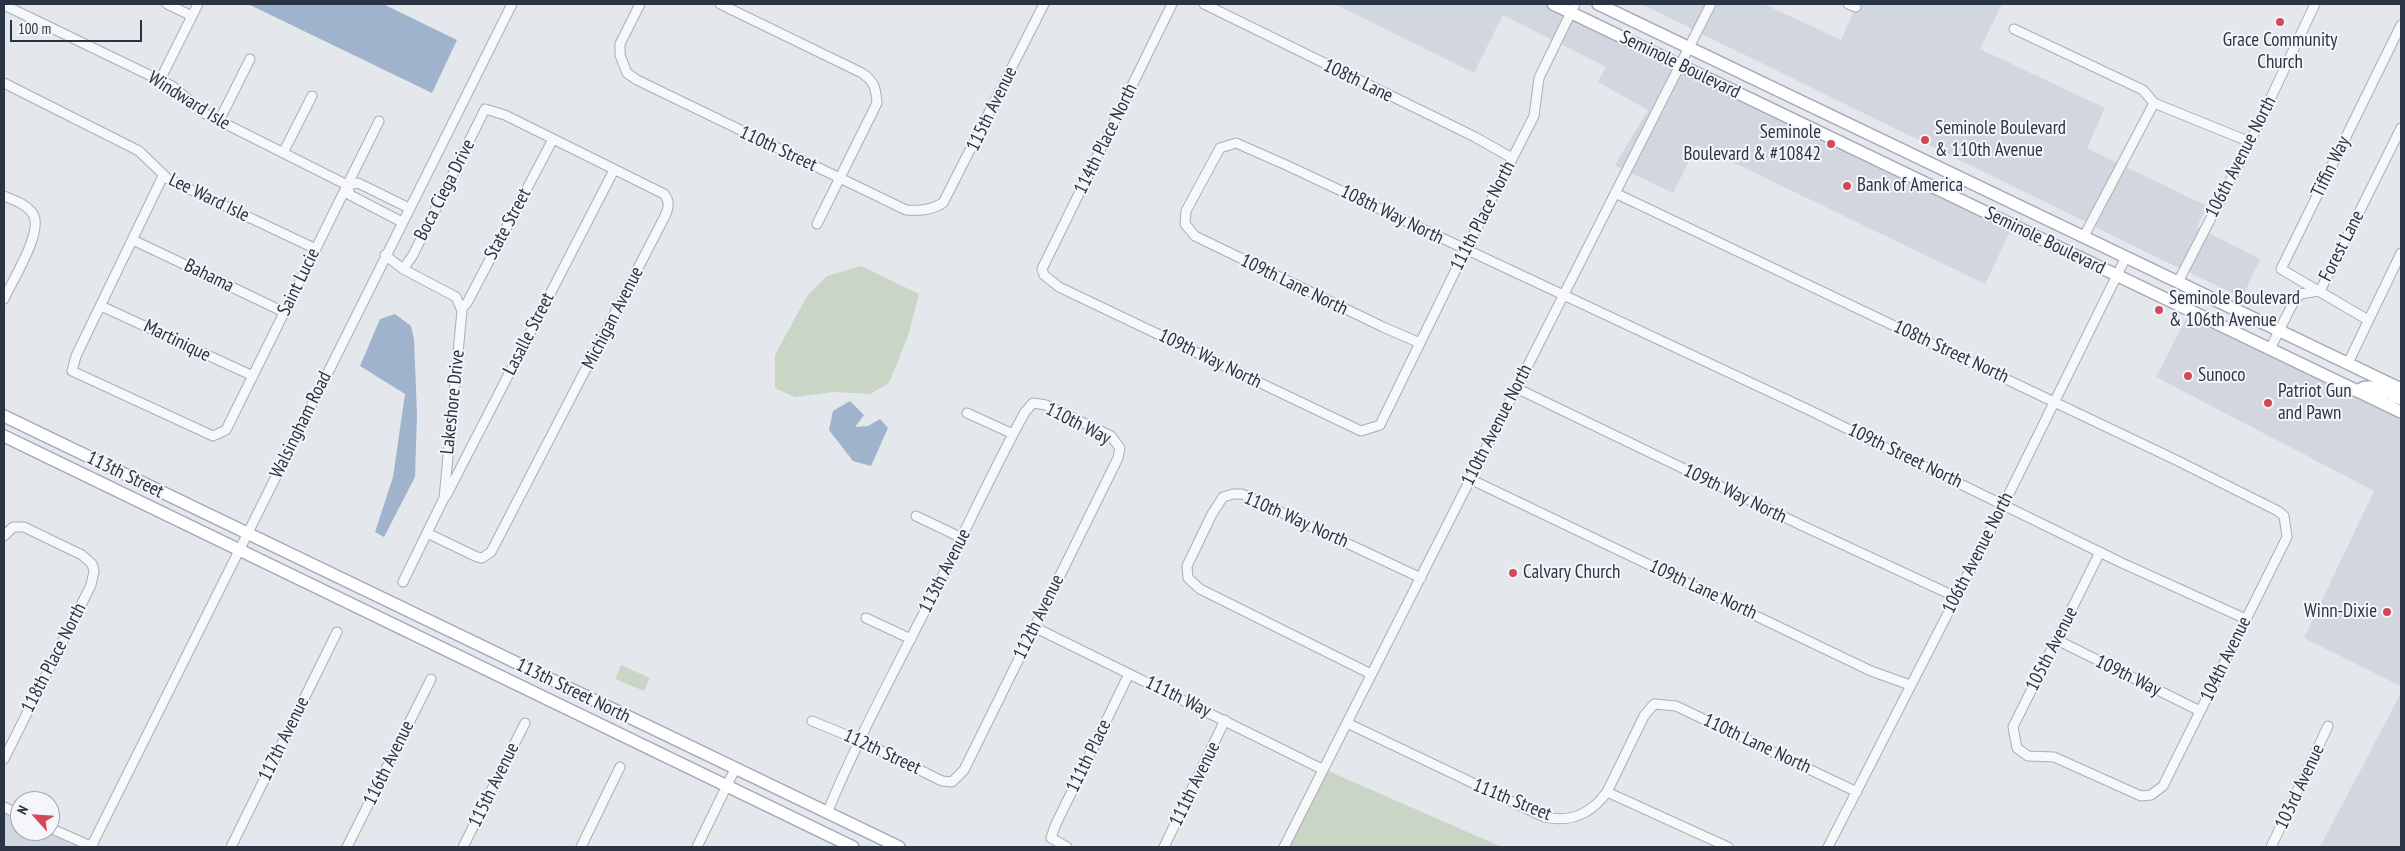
<!DOCTYPE html>
<html>
<head>
<meta charset="utf-8">
<style>
	body { margin:0 }
	#map { position:relative; width:2405px; height:851px; overflow:hidden; background:#e4e7ec; font-family:"PT Sans Narrow",sans-serif }
	canvas { display:block }
	.frame { position:absolute; inset:0; border:5px solid #2b3445; pointer-events:none }
	.north { position:absolute; left:10px; top:791px; width:50px; height:50px; box-sizing:border-box; background:#f4f6f9; border:1px solid #a4a8b1; border-radius:50%; rotate:296deg; font-size:14px; font-weight:700; line-height:20px; text-align:center; color:#2b3445 }
	.north::after { content:''; display:block; margin:auto; width:18px; height:22px; background:#d1495b; clip-path:polygon(50% 0,100% 100%,50% 72%,0 100%) }
	.scale { position:absolute; left:10px; top:20px; width:132px; height:22px; box-sizing:border-box; border:2px solid #2b3445; border-top:0; padding-left:6px; font-size:15px; line-height:18px; white-space:nowrap; color:#2b3445; -webkit-text-stroke:4px #f4f6f9; paint-order:stroke }
</style>
</head>
<body>
<div id="map">
<canvas width="2405" height="851"></canvas>
<div class="frame"></div>
<div class="north">N</div>
<div class="scale">100 m</div>
</div>
<script>
const c = document.querySelector('canvas').getContext('2d');
c.lineJoin = 'round';
function fillPath(path, color) { c.fillStyle = color; c.fill(path, 'evenodd'); }
function strokePath(path, color, width, dash) { c.strokeStyle = color; c.lineWidth = width; c.lineCap = dash ? 'butt' : 'round'; c.setLineDash(dash || []); c.stroke(path); }
function drawText(font, color, halo, rows, align = 'center') {
  c.font = font + ' "PT Sans Narrow",sans-serif'; c.lineWidth = 4; c.setLineDash([]); c.textBaseline = 'middle'; c.strokeStyle = halo; c.fillStyle = color; for (const [text, x, y, turn = 0] of rows) {
    c.save(); c.translate(x, y); c.rotate((+turn || 0) * Math.PI / 180); c.textAlign = isNaN(turn) ? turn : align; if (halo) c.strokeText(text, 0, 0); c.fillText(text, 0, 0); c.restore();
  }
}
const built = new Path2D(`
	M1335,4H1543L1564,14L1552,40L1503,15L1474,73Z
	M1641,4H1705L1693,29Z
	M1717,4H1764L1841,40L1854,11L1859,13L1862,5L1859,4H2002L1980,49L2105,108L2087,148L2117,163L2086,222L1702,34Z
	M1573,19L1673,67L1622,169L1615,165L1648,110L1598,82L1606,67L1561,44Z
	M1683,71L2011,230L1985,284L1697,145L1673,193L1631,173Z
	M2126,167L2207,206L2197,227L2200,229L2179,268L2095,227Z
	M2209,233L2260,259L2242,298L2189,272Z
	M2187,317L2401,418V686L2304,638L2374,491L2156,377Z
	M2401,693V847H2320Z
	M4,813L20,820V831H45L82,847H4Z`);
const green = new Path2D(`
	M861,266L919,294L908,336L889,383L870,394L834,392L795,397L775,388V355L807,296L827,276Z
	M621,665L650,678L644,691L615,679Z
	M1328,771L1502,847H1289Z`);
const water = new Path2D(`
	M248,4H383L457,40L432,93Z
	M395,314L411,326L414,339L417,415L415,477L384,537L375,532L393,477L405,394L360,366L380,319Z
	M850,401L864,415L855,427L868,426L880,419L888,428L871,466L853,461L829,430L833,411Z`);
const minor = new Path2D(`
	M167,4L192,16
	M640,4L620,44V55L627,73L637,80L906,210C921,211 931,210 943,203L1044,4
	M720,4L862,73C874,81 876,88 877,103L817,224
	M1172,4L1042,269L1044,275L1059,287L1361,431L1380,425L1465,251L1534,116L1539,78L1575,4
	M1204,4L1475,137L1512,158
	M1848,4L1856,7
	M4,5L172,86L206,114L347,185
	M2014,29L2143,90L2154,103L2250,142
	M160,80L198,4
	M4,83L139,151L168,179L316,249
	M219,121L250,59
	M283,153L312,96
	M163,176L76,356L72,371L213,436L226,430L379,121
	M347,185L350,195L402,222
	M347,185L358,183L409,208
	M1615,193L2176,460L2278,511L2284,516L2287,537L2163,786L2151,795L2141,796L2054,757L2028,756L2017,748L2013,727L2100,552
	M4,196C14,200 26,204 33,214C44,231 12,281 4,299
	M2084,236L2154,103
	M133,240L284,312
	M385,255L403,269L456,297L462,311L444,498L403,582
	M403,269L413,255L485,109L505,115L664,194C671,202 668,210 664,218L491,552L482,558L477,557L427,533
	M2178,282L2250,142L2315,4
	M2320,291L2401,128
	M101,306L253,376
	M462,308L467,303L553,139
	M2368,320L2281,269L2401,25
	M1420,343L1383,327L1195,236L1185,224L1186,211L1220,148L1236,143L1286,165L1809,410L2122,563L2246,619
	M2270,349L2293,303L2300,294L2319,291
	M2348,363L2401,253
	M1516,388L1803,526L1956,597
	M967,413L1013,434
	M1470,479L1871,671L1910,685
	M446,496L614,170
	M916,516L962,538
	M4,536L13,527H24L82,555L92,564L94,571L91,585L4,759
	M866,618L911,639
	M1034,627L1322,769
	M2057,640L2200,711
	M1371,674L1200,589L1188,578L1187,566L1212,514L1223,497L1233,494H1242L1421,578
	M812,721L861,741L942,781L952,782L964,770L1118,458L1120,448L1111,436L1046,405L1033,403L1025,412C992,472 964,534 933,595C897,666 858,738 827,813
	M1347,723L1544,817C1571,823 1591,814 1607,792L1644,716L1654,704L1676,706L1857,792
	M1607,792L1728,847
	M4,807L20,815
	M50,828L93,847
	M91,847L512,4
	M231,847L337,632
	M347,847L431,679
	M463,847L525,723
	M581,847L620,767
	M697,847L735,769
	M1067,847L1051,838L1055,826L1129,674
	M1164,847L1225,720
	M1284,847L1711,4
	M1828,847L2004,504L2126,257
	M2271,847L2328,726`);
const major = new Path2D(`
	M1553,4L2401,412
	M1598,4L2401,389
	M2357,391C2372,380 2385,394 2401,399
	M4,416L899,847
	M4,436L853,847`);
const markers = [
	[2280,22,5,"#d1495b"],
	[1925,140,5,"#d1495b"],
	[1831,144,5,"#d1495b"],
	[1847,186,5,"#d1495b"],
	[2159,310,5,"#d1495b"],
	[2188,376,5,"#d1495b"],
	[2268,403,5,"#d1495b"],
	[1513,573,5,"#d1495b"],
	[2387,612,5,"#d1495b"]
];
const poiNames = [
	["Grace Community",2280,41,"center"],
	["Church",2280,63,"center"],
	["Seminole Boulevard",1935,129],
	["& 110th Avenue",1935,151],
	["Seminole",1821,133,"right"],
	["Boulevard & #10842",1821,155,"right"],
	["Bank of America",1857,186],
	["Seminole Boulevard",2169,299],
	["& 106th Avenue",2169,321],
	["Sunoco",2198,376],
	["Patriot Gun",2278,392],
	["and Pawn",2278,414],
	["Calvary Church",1523,573],
	["Winn-Dixie",2377,612,"right"]
];
const streetNames = [
	["Seminole Boulevard",1680,65,26],
	["108th Lane",1358,81,26],
	["Windward Isle",189,101,32],
	["115th Avenue",992,109,-64],
	["114th Place North",1106,139,-64],
	["110th Street",778,149,25],
	["106th Avenue North",2241,157,-63],
	["Tiffin Way",2331,167,-64],
	["Boca Ciega Drive",445,190,-63],
	["Lee Ward Isle",209,198,26],
	["108th Way North",1392,215,26],
	["111th Place North",1483,216,-63],
	["State Street",508,224,-62],
	["Seminole Boulevard",2045,241,26],
	["Forest Lane",2342,246,-63],
	["Bahama",209,276,26],
	["Saint Lucie",299,282,-64],
	["109th Lane North",1294,285,26],
	["Michigan Avenue",613,318,-63],
	["Lasalle Street",529,334,-63],
	["Martinique",177,341,26],
	["108th Street North",1951,352,25],
	["109th Way North",1210,359,26],
	["Lakeshore Drive",453,402,-84],
	["110th Way",1078,424,27],
	["Walsingham Road",301,425,-64],
	["110th Avenue North",1497,425,-63],
	["109th Street North",1905,456,26],
	["113th Street",125,475,26],
	["109th Way North",1735,494,26],
	["110th Way North",1296,520,24],
	["106th Avenue North",1978,553,-63],
	["113th Avenue",945,571,-63],
	["109th Lane North",1703,590,25],
	["112th Avenue",1039,617,-64],
	["105th Avenue",2052,649,-63],
	["118th Place North",54,658,-63],
	["104th Avenue",2226,659,-64],
	["109th Way",2128,676,26],
	["113th Street North",573,691,26],
	["111th Way",1178,697,26],
	["117th Avenue",284,739,-64],
	["110th Lane North",1757,744,25],
	["112th Street",882,752,25],
	["111th Place",1089,756,-64],
	["116th Avenue",389,763,-64],
	["111th Avenue",1195,784,-64],
	["115th Avenue",494,785,-64],
	["103rd Avenue",2300,787,-65],
	["111th Street",1512,800,22]
];
fillPath(built, '#d2d6de');
fillPath(green, '#c9d6c5');
fillPath(water, '#9fb4cc');
strokePath(minor, '#a9aeb7', 11);
strokePath(major, '#a3abb8', 14);
strokePath(minor, '#f7f8fa', 9);
strokePath(major, '#fff', 11);
for (const [x, y, r, color] of markers) { const dot = new Path2D(); dot.arc(x, y, r, 0, 2 * Math.PI); c.fillStyle = color; c.fill(dot); strokePath(dot, '#f4f6f9', 2); }
drawText('19px', '#2b3445', '#f4f6f9', poiNames, 'left');
drawText('19px', '#2b3445', '#f4f6f9', streetNames);
</script>
</body>
</html>
